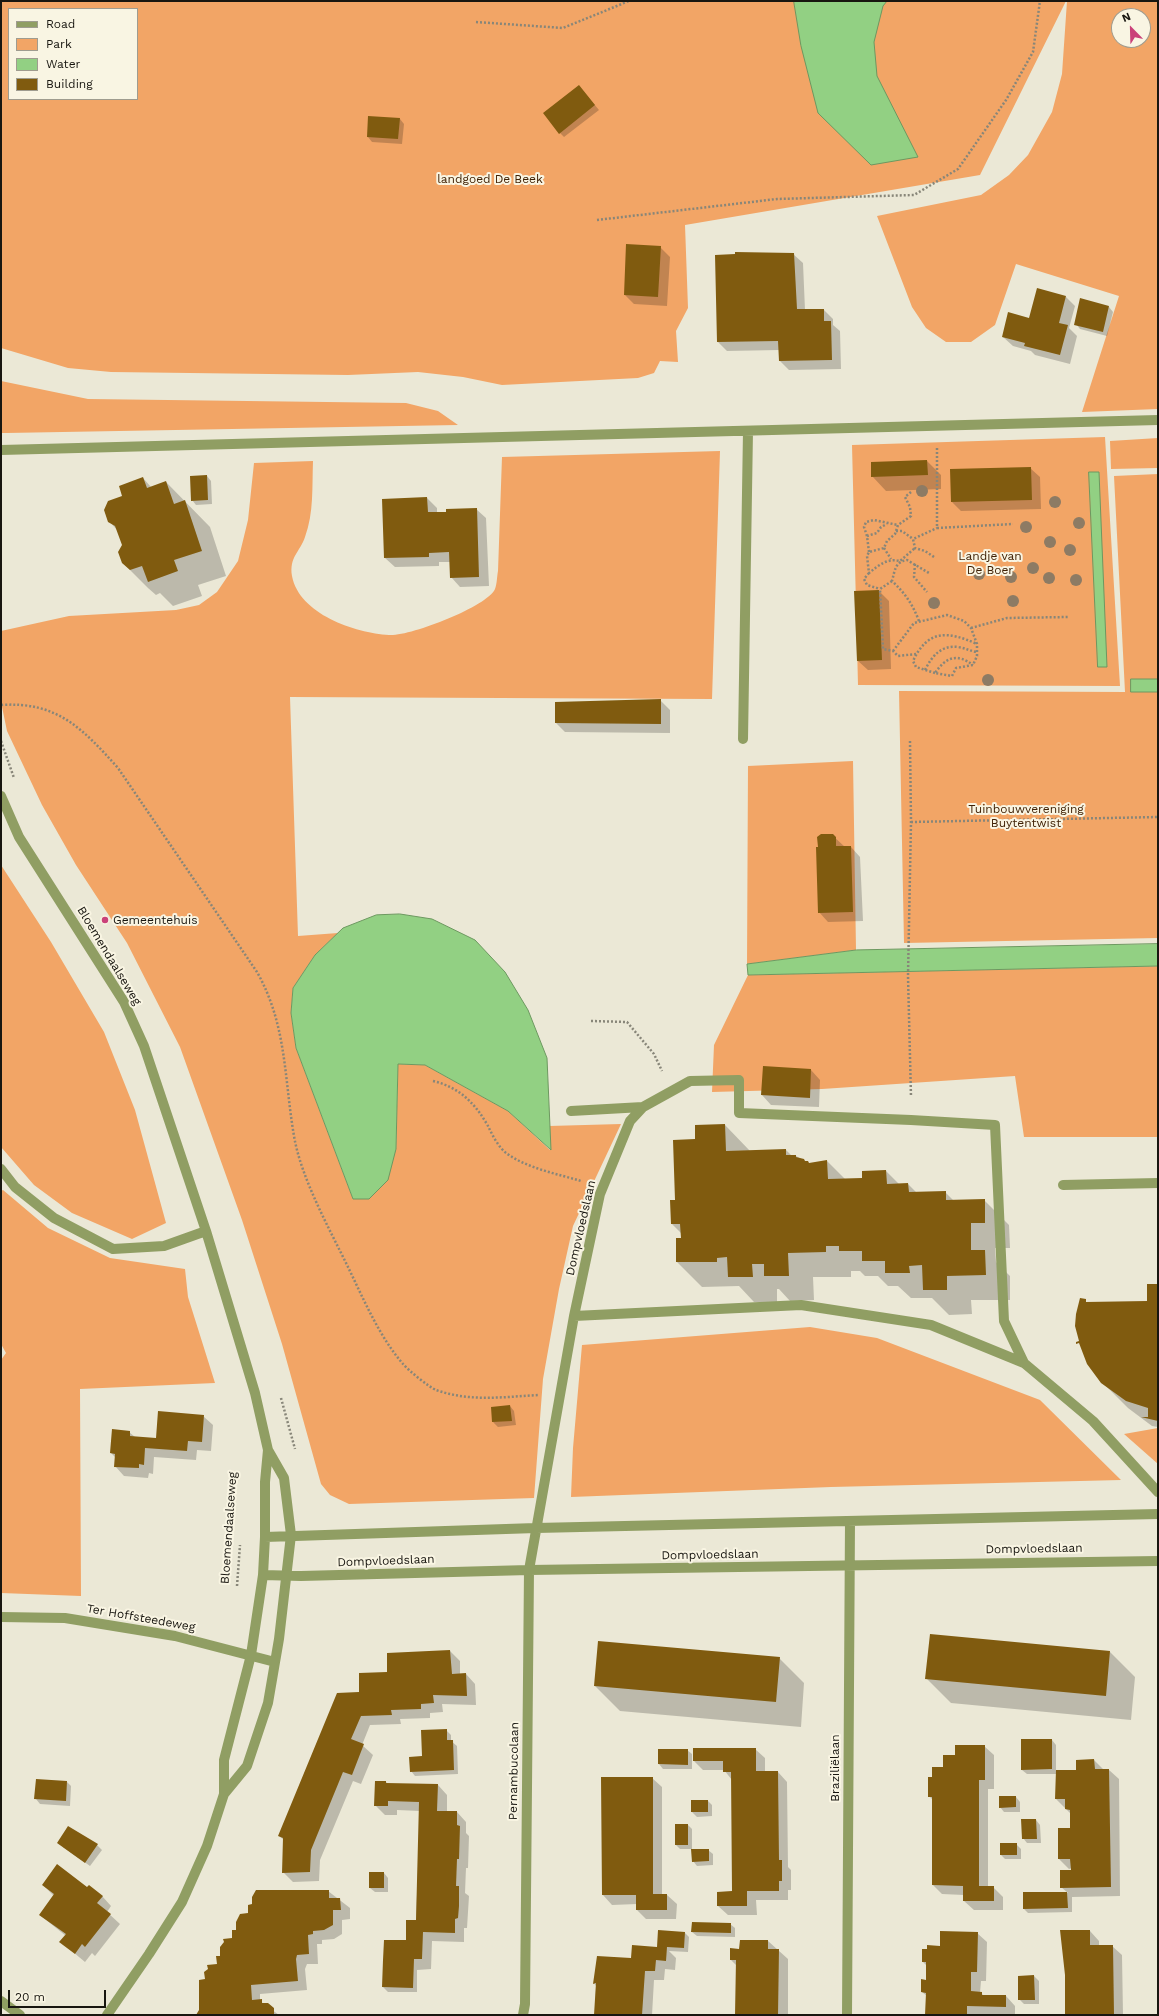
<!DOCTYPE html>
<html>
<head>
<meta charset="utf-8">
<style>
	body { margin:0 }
	#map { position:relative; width:1159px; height:2016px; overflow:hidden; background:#ebe8d6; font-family:"Work Sans",sans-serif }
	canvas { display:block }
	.frame { position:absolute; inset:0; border:2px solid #181610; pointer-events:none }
	.legend { position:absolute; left:8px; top:8px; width:130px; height:92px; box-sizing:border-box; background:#f9f5e3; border:1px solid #9f9c8f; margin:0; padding:5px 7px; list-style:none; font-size:12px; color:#181610 }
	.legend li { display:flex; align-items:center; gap:8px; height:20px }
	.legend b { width:20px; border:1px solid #9f9c8f }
	.north { position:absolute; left:1111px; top:8px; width:40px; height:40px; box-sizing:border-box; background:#f9f5e3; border:1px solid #9f9c8f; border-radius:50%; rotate:337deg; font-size:11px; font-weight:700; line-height:16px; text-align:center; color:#181610 }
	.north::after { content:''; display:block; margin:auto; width:14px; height:18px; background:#ca4179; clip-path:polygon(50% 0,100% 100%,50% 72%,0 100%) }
	.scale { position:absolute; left:8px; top:1990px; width:98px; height:18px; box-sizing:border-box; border:2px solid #181610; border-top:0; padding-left:5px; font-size:12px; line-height:14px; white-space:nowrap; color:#181610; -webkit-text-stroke:3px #f9f5e3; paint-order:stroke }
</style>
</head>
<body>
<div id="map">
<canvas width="1159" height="2016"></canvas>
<div class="frame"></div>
<ul class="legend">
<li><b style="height:5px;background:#909e63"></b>Road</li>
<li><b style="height:11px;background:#f2a566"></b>Park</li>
<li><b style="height:11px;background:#92d083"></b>Water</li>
<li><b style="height:11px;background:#805b0f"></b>Building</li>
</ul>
<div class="north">N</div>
<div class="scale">20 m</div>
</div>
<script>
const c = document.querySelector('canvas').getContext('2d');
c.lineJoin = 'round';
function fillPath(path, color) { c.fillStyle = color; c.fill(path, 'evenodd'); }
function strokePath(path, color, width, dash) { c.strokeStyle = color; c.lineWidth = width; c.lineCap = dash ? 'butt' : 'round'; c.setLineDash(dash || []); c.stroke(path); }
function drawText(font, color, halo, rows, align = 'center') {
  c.font = font + ' "Work Sans",sans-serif'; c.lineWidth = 4; c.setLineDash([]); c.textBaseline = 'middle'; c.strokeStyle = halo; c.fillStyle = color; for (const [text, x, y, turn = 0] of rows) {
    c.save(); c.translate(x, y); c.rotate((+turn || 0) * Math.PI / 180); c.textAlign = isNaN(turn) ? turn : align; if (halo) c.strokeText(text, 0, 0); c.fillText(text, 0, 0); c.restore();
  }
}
const green = new Path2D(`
	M1,1H1066L980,175L685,225L688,308L676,331L678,362L660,361L654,373L638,378L502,385L463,377L418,372L348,375L111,372L68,368L1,348ZM9,9H137V99H9Z
	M1067,1H1158V409L1082,412L1119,296L1016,264L995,325L971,342H946L926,328L912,307L877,216L981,195L1009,175L1028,155L1052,112L1062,74ZM1119,16H1143V40H1119Z
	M1,381L88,399L406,403L438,411L458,425L6,433H1Z
	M1105,437L1120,686L858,685L852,445Z
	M1158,438V468L1111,469L1110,441Z
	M720,451L712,699L290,697L298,936L338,933L315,955L293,988L291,1013L296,1048L353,1199L396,1149L398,1064L425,1065L508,1111L550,1150L549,1126L621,1124L573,1226L559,1289L543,1379L534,1498L349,1504L330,1495L321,1484L282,1344L242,1220L180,1047L127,943L76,865L42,805L7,731L1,702V631L69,616L176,610L199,605L217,592L238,561L248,520L254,463L313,461C312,486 314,513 305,537C300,552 289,557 292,576C299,614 355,633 389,635C408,637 487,607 495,589C497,584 497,576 498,571L502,457Z
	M1158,474V938L904,943L899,691L1125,692L1114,476Z
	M853,761L856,950L747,964L748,766Z
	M1,865L51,942L104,1032L135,1110L166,1223L132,1239L72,1213L34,1185L1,1147Z
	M1158,966V1137H1024L1015,1076L822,1089L712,1092L714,1045L748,975Z
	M3,1190L48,1228L110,1258L185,1269L188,1297L215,1383L80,1389L81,1596L1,1593V1360L6,1353L1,1344V1191Z
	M810,1327L877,1338L1040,1400L1121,1480L831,1487L571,1497L573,1448L582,1345Z
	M1158,1428V1464L1124,1434Z`);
const water = new Path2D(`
	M794,1H887L883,6L874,42L877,76L918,157L871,165L818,113L801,46Z
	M1089,472H1099L1107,667H1098Z
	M1131,679H1158V692H1131Z
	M400,914L432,919L475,940L505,972L528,1010L547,1058L551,1150L508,1111L425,1065L398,1064L396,1149L388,1180L369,1199H353L296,1048L291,1013L293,988L315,955L343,928L376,915Z
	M1158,944V966L748,975L747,964L856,950Z`);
const shadow = new Path2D(`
	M579,86L599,110L564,137L560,133Z
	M369,117L400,119L404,124L402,144L372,142L368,137Z
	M660,247L670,257L667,306L634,304L625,295Z
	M793,254L803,263L805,310H824L833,319V325L840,331L841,369L789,370L780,361L779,350L727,351L718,342Z
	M1066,297L1075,306L1069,328L1077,336L1070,364L1035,355L1031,351L1013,346L1003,337Z
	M1081,300L1109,307L1113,312L1107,336L1080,329L1076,324Z
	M927,461L941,475V489L886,491L872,476Z
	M1030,468L1040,477L1041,509L961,511L952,502Z
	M207,476L211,481L212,504L196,505L192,500Z
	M143,478L151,487L166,482L210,527L226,576L198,585L202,596L173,606L160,593L156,595L148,588L123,563V545L118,531L109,521L123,497Z
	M427,498L437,508V513L476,509L486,518L489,586L460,587L451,577L450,562H439V566L395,567L385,558Z
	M879,591L889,601L891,669L868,670L858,661Z
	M660,700L670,710V733L565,732L556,723Z
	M832,835L845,847H851L860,857L863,921L828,922L819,912Z
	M811,1070L820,1080L819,1107L771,1105L762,1095Z
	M725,1125L750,1151L786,1150L792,1156H796L810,1164L827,1161L845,1179H863L886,1171L900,1185L908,1184L917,1193L945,1192L953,1200H984L1009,1225L1010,1248H995L996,1262L1010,1276V1300H971L972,1314L949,1315L932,1298H911L898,1286H888L878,1276H865L860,1271H851V1277H813L814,1300L790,1301L779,1289H777V1302H754L739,1286L702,1287L677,1262L682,1234L672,1224L676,1201L696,1140Z
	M1158,1285V1427L1152,1426L1128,1408L1102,1382L1080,1299L1088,1303L1148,1302Z
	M510,1406L514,1411L516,1425L498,1427L493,1422L492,1408Z
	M203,1416L213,1425L211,1451L197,1450L196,1460L154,1457L153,1474L149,1473L148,1478L124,1476L115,1466V1457L111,1453L129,1432L135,1437L157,1439Z
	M450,1651L460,1661V1674H466L475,1684L476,1705L442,1704L443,1712L430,1713V1718L400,1719L401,1724L370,1725L362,1745L373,1755L361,1784L353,1781L320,1860L319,1881L293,1882L283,1872L284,1840L279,1836L360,1693L388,1672Z
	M1110,1652L1135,1677L1131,1720L951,1703L926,1678Z
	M779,1658L804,1683L801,1727L620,1711L595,1686Z
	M446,1730L451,1735V1741L457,1746L458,1774L415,1776L411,1771Z
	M1052,1740L1056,1745V1771H1077L1094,1760L1104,1770H1109L1119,1779L1120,1896L1072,1897V1912L1028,1913L1024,1909V1893H1068L1061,1887L1072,1871V1868L1069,1869L1059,1859V1829H1071V1814L1056,1799L1057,1774H1027L1022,1770Z
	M984,1746L994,1755V1789H988V1887H993L1003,1897V1910H974L964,1901V1895L942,1894L933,1885V1800L929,1796L933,1778L956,1756Z
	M755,1749L765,1758V1772H778L787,1782L788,1867L791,1870V1890H788V1900H756L757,1915H728L718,1906L733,1892L732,1780L724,1770H703L694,1761Z
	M687,1750L692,1754V1769H663L659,1764Z
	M602,1778H652L662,1787V1895H667L677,1904L676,1919H646L637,1910V1904L612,1905L603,1895Z
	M67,1782L71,1786L70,1806L40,1804L36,1799Z
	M386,1782L388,1784L438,1785L447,1795V1812H457L466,1822V1833L469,1836L468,1868H466L465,1893L469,1896L467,1928H464V1942L432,1941L431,1969L417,1970V1992H388L383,1987L416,1921L420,1811L397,1810V1815H385L375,1805Z
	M1016,1797L1020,1802V1812H1004L1000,1807Z
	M692,1801H708L712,1805V1816L697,1817L692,1812Z
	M1036,1820L1040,1825L1041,1843H1027L1023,1838Z
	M688,1825L692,1829V1849H680L676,1845Z
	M1016,1844L1021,1849V1859H1005L1001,1855Z
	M97,1845L102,1850L90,1866L63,1847Z
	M708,1850L713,1854V1865L697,1866L693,1861Z
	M384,1873L388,1878V1892H375L370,1888Z
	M43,1885L88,1889L102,1896L111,1906L107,1912L120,1924L95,1956L92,1953L85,1962L61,1942L66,1936L40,1915L54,1896Z
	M328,1891L350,1908V1919L342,1920V1934L334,1939L322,1940V1944H317L318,1964H307L305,1969L307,1990L260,1994V2001L279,2015H197L200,2010L206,1979L218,1965L237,1930L249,1914Z
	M730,1924L735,1928V1937L697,1936L692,1932Z
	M1090,1931L1099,1941V1946H1112L1122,1955L1123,2015H1066Z
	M685,1933L689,1937L688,1952L669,1951L676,1958L675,1970L665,1969L664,1980H654L652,2015H595L596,1986L594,1983L632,1959L660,1948Z
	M977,1933L987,1942L986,1981H981L980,1993L985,1996H1006L1015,2006V2015H926L927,1996L922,1992L927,1981V1966L923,1962L941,1947Z
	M768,1941L788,1959V2015H736L737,1966L731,1960L740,1950Z
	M1034,1976L1039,1981V2004H1024L1019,1999Z`);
const building = new Path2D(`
	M579,85L595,105L559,134L543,113Z
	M368,116L400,118L398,139L367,137Z
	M626,244L661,246L658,297L624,295Z
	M735,252L794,253L797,309H824V321H831L832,360L779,361L778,341L717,342L715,255L735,254Z
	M1037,288L1066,296L1059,323L1068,325L1060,355L1024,346L1025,343L1002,337L1008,312L1029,318Z
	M1080,298L1109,306L1103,332L1074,325Z
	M927,460L928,475L871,477V462Z
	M1031,467L1032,500L951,502L950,469Z
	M207,475L208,500L191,501L190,476Z
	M143,477L147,488L166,481L174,504L185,500L202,551L174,560L178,571L148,582L142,566L130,570L122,563L118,552L122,545L115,526L108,522L104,510L108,501L122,496L119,486Z
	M427,497L428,512H446V509L477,508L479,577L450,578L449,552L429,553V557L384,558L382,499Z
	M879,590L882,660L857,661L854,591Z
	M661,699V724L555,723V702Z
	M821,834H833L836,837V846H851L853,912L818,913L816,847H818L817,837Z
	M763,1066L811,1069L810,1098L761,1095Z
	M725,1124L726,1151L786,1149V1155H796V1157L804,1159L805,1161H808L809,1163L827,1160L828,1179L862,1178V1171L886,1170L887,1184L908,1183L909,1192L946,1191V1200L985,1199V1223H971V1250H985L986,1275L947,1276V1290H923L922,1265L909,1266L910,1273H885V1261H862V1251H839V1246H826V1252L788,1253L789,1276H764V1264H752L753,1277H728L727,1257L717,1258V1262H676V1238H681L680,1224H671L670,1200H675L673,1140L695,1139V1125Z
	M1147,1284H1158V1421L1141,1417H1148V1408L1126,1401L1101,1383L1087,1364L1079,1343L1076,1344V1342L1079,1341L1075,1326L1076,1314L1080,1298L1086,1299V1302L1147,1301Z
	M510,1405L512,1421L492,1422L491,1407Z
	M158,1411L204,1415L202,1442L188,1441L187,1451L145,1448L144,1465L139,1464V1468L114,1467L115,1454L110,1453L112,1429L130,1431V1436L156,1438Z
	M930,1634L1110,1651L1106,1696L925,1679Z
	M598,1641L780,1657L776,1702L594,1686Z
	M450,1650L452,1674L466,1673L467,1696L433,1695L434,1703L421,1704V1709L391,1710L392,1715L361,1716L351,1739L364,1744L352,1775L343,1772L311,1850L310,1872L282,1873L283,1838L278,1836L337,1693L359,1692V1673L387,1672V1653Z
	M447,1729V1740H453L454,1770L410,1772L409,1757L422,1756L421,1730Z
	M1021,1739H1052V1769L1021,1770Z
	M955,1745H985V1780H979V1886H994V1901H963V1886L932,1885V1797H928V1777H932V1767H943V1755H955Z
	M693,1748H756V1771H778L779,1860H782V1881H779V1891H747V1906H717V1892L732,1891L731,1772H723V1761H693Z
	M658,1749H688V1765L658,1764Z
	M1094,1759L1095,1769H1109L1111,1887L1060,1888V1870H1071L1070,1859H1058V1828H1070V1810L1065,1809V1799H1055L1056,1770H1076V1760Z
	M601,1777H653V1894H667V1910H636V1895H602Z
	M36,1779L67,1781L66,1801L34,1799Z
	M375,1781H386V1783L438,1784L437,1811H457V1825L460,1826L459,1859H457L456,1886H459V1906L458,1918L455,1919V1933L423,1932L422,1959H414L413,1988L382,1987L383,1960L384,1940H406V1920H416L419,1802L388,1801V1806H374Z
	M999,1796H1016V1807L999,1808Z
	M691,1800H708V1812H691Z
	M1021,1819H1036L1037,1839H1022Z
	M675,1824H688V1845H675Z
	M68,1826L98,1844L85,1863L57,1843Z
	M1000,1843H1017V1855H1000Z
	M691,1849H709V1861L692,1862Z
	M57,1864L87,1887L89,1885L103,1896L97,1903L111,1914L85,1947L82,1944L75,1954L59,1942L66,1934L39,1915L54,1894L42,1885Z
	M369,1872H384V1888H369Z
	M256,1890H329V1898H340L341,1910H333V1925L324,1930L313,1931V1934L308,1935L309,1954L297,1955L296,1959L298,1981L251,1985L252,2000L262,1999V2003H268L274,2008V2015H196L199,2010V1980L205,1979L204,1972L208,1969L207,1965L217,1964L216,1956H220V1947L224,1942L223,1939L232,1938V1930H236V1922L240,1914L248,1913V1905L252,1904V1897Z
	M1023,1892H1067L1068,1908L1023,1909Z
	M692,1922L731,1923V1933L691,1932Z
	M658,1930L685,1932L684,1948L667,1947L666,1961L656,1960L655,1971H645L642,2015H594L596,1983L593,1984L597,1956L631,1958L632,1945L657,1947Z
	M1060,1930H1090V1945H1113L1114,2015H1065V1975Z
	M940,1931L978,1932L977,1972H971V1991L982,1992V1995H1006V2007L967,2006V2015H925L926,1993L921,1992V1979L926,1980V1962H922V1949H927V1945L940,1946Z
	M740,1940H768V1949H779L778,2015H735L736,1960H730V1948L739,1949Z
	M1034,1975L1035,2000H1018V1976Z`);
const path = new Path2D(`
	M476,22L563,28L629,1
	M597,220L777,199L914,195L958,169L1006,100L1033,52L1040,1
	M937,448V528L1013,524
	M911,492L905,497L910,507L911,516L898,525L895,534L887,541L884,548L869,552L867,556L869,573C879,565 887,558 900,561L915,548
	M896,531H902L913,539
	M867,536L864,527L866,522L874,520L898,525
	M884,548L891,559
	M869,552L867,536L877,533L881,527L887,524
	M934,557L925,551L915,548L913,539L937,528
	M915,564L914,577L927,592
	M869,573L864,579L867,585L880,589
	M892,581L880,589L883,649L893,651L898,656L916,654
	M919,621C913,605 905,593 892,581C895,570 895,562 907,560L929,573
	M971,628L1007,618L1068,617
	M893,651L914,623L947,615L964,621L971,628L977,644V656L973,665L956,668L952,676L935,673C946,657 957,653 973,665
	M925,670C932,656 941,645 958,647C965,648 970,651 977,652
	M935,673L916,667L913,661C928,629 948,631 977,644
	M1,705C57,701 83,729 118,768L257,972C287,1025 284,1078 294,1136C301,1178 329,1228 348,1267C364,1300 379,1336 403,1364C409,1371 429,1387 436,1390C470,1402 503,1397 538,1395
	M1,741L14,778
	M910,741L911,822L908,976L911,1097
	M911,822L1158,817
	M591,1021L627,1022L654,1054L662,1071
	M433,1081C459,1087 475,1103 488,1126C493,1136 499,1149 509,1155C530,1169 558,1174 581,1181
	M281,1398L295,1449
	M237,1586L240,1545`);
const minor = new Path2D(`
	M1,450L1158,420
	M743,739L748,431
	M1,796L19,837L124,1002L144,1046L206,1231L255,1393L268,1450L284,1478L291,1535L279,1639L268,1703L247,1766L224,1794
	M643,1107L690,1081L739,1080V1113L911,1120L995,1125L1004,1321L1024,1363
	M1,1169L15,1187L54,1218L113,1249L164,1246L206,1231
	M1063,1185L1158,1183
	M574,1316L801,1305L931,1325L1024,1363L1093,1421L1158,1492
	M265,1537L536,1528L1158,1514
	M263,1575L301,1576L529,1570L1158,1561
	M1,1617L65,1618L175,1636L275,1662
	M1,2001L20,2015
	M107,2015L149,1954L182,1902L207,1846L224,1794V1760L251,1655L263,1575L265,1537V1482L268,1450
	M523,2015L525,2004L529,1570L574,1316L600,1194L630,1121L643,1107L571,1111
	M847,2015L850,1521`);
const trees = [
	[922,491],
	[1055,502],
	[1079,523],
	[1026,527],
	[1050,542],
	[1070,550],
	[1033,568],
	[979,574],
	[1011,577],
	[1049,578],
	[1076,580],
	[1013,601],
	[934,603],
	[988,680]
];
const markers = [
	[105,920,4,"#ca4179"]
];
const parkNames = [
	["landgoed De Beek",490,179],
	["Landje van",990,556],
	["De Boer",990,570],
	["Tuinbouwvereniging",1026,809],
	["Buytentwist",1026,823]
];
const poiNames = [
	["Gemeentehuis",113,920]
];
const streetNames = [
	["Bloemendaalseweg",109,956,59],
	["Dompvloedslaan",581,1228,-77],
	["Bloemendaalseweg",229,1528,-86],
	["Dompvloedslaan",1034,1549,-1],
	["Dompvloedslaan",710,1555,-1],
	["Dompvloedslaan",386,1561,-2],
	["Ter Hoffsteedeweg",141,1618,10],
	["Braziliëlaan",835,1768,-90],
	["Pernambucolaan",514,1771,-89]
];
fillPath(green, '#f2a566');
fillPath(water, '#92d083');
strokePath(water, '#6d9860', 1);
fillPath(shadow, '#0003');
fillPath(building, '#805b0f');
strokePath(path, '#888679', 2.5, [2, 2]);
strokePath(minor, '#909e63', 10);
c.fillStyle = '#8d7b64';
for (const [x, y] of trees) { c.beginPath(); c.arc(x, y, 6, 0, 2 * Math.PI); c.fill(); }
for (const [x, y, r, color] of markers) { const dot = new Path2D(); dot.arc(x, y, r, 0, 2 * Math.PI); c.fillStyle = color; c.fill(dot); strokePath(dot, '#f9f5e3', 1.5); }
drawText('12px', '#402206', '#f9f5e3', parkNames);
drawText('12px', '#181610', '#f9f5e3', poiNames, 'left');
drawText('12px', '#181610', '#f9f5e3', streetNames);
</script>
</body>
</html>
